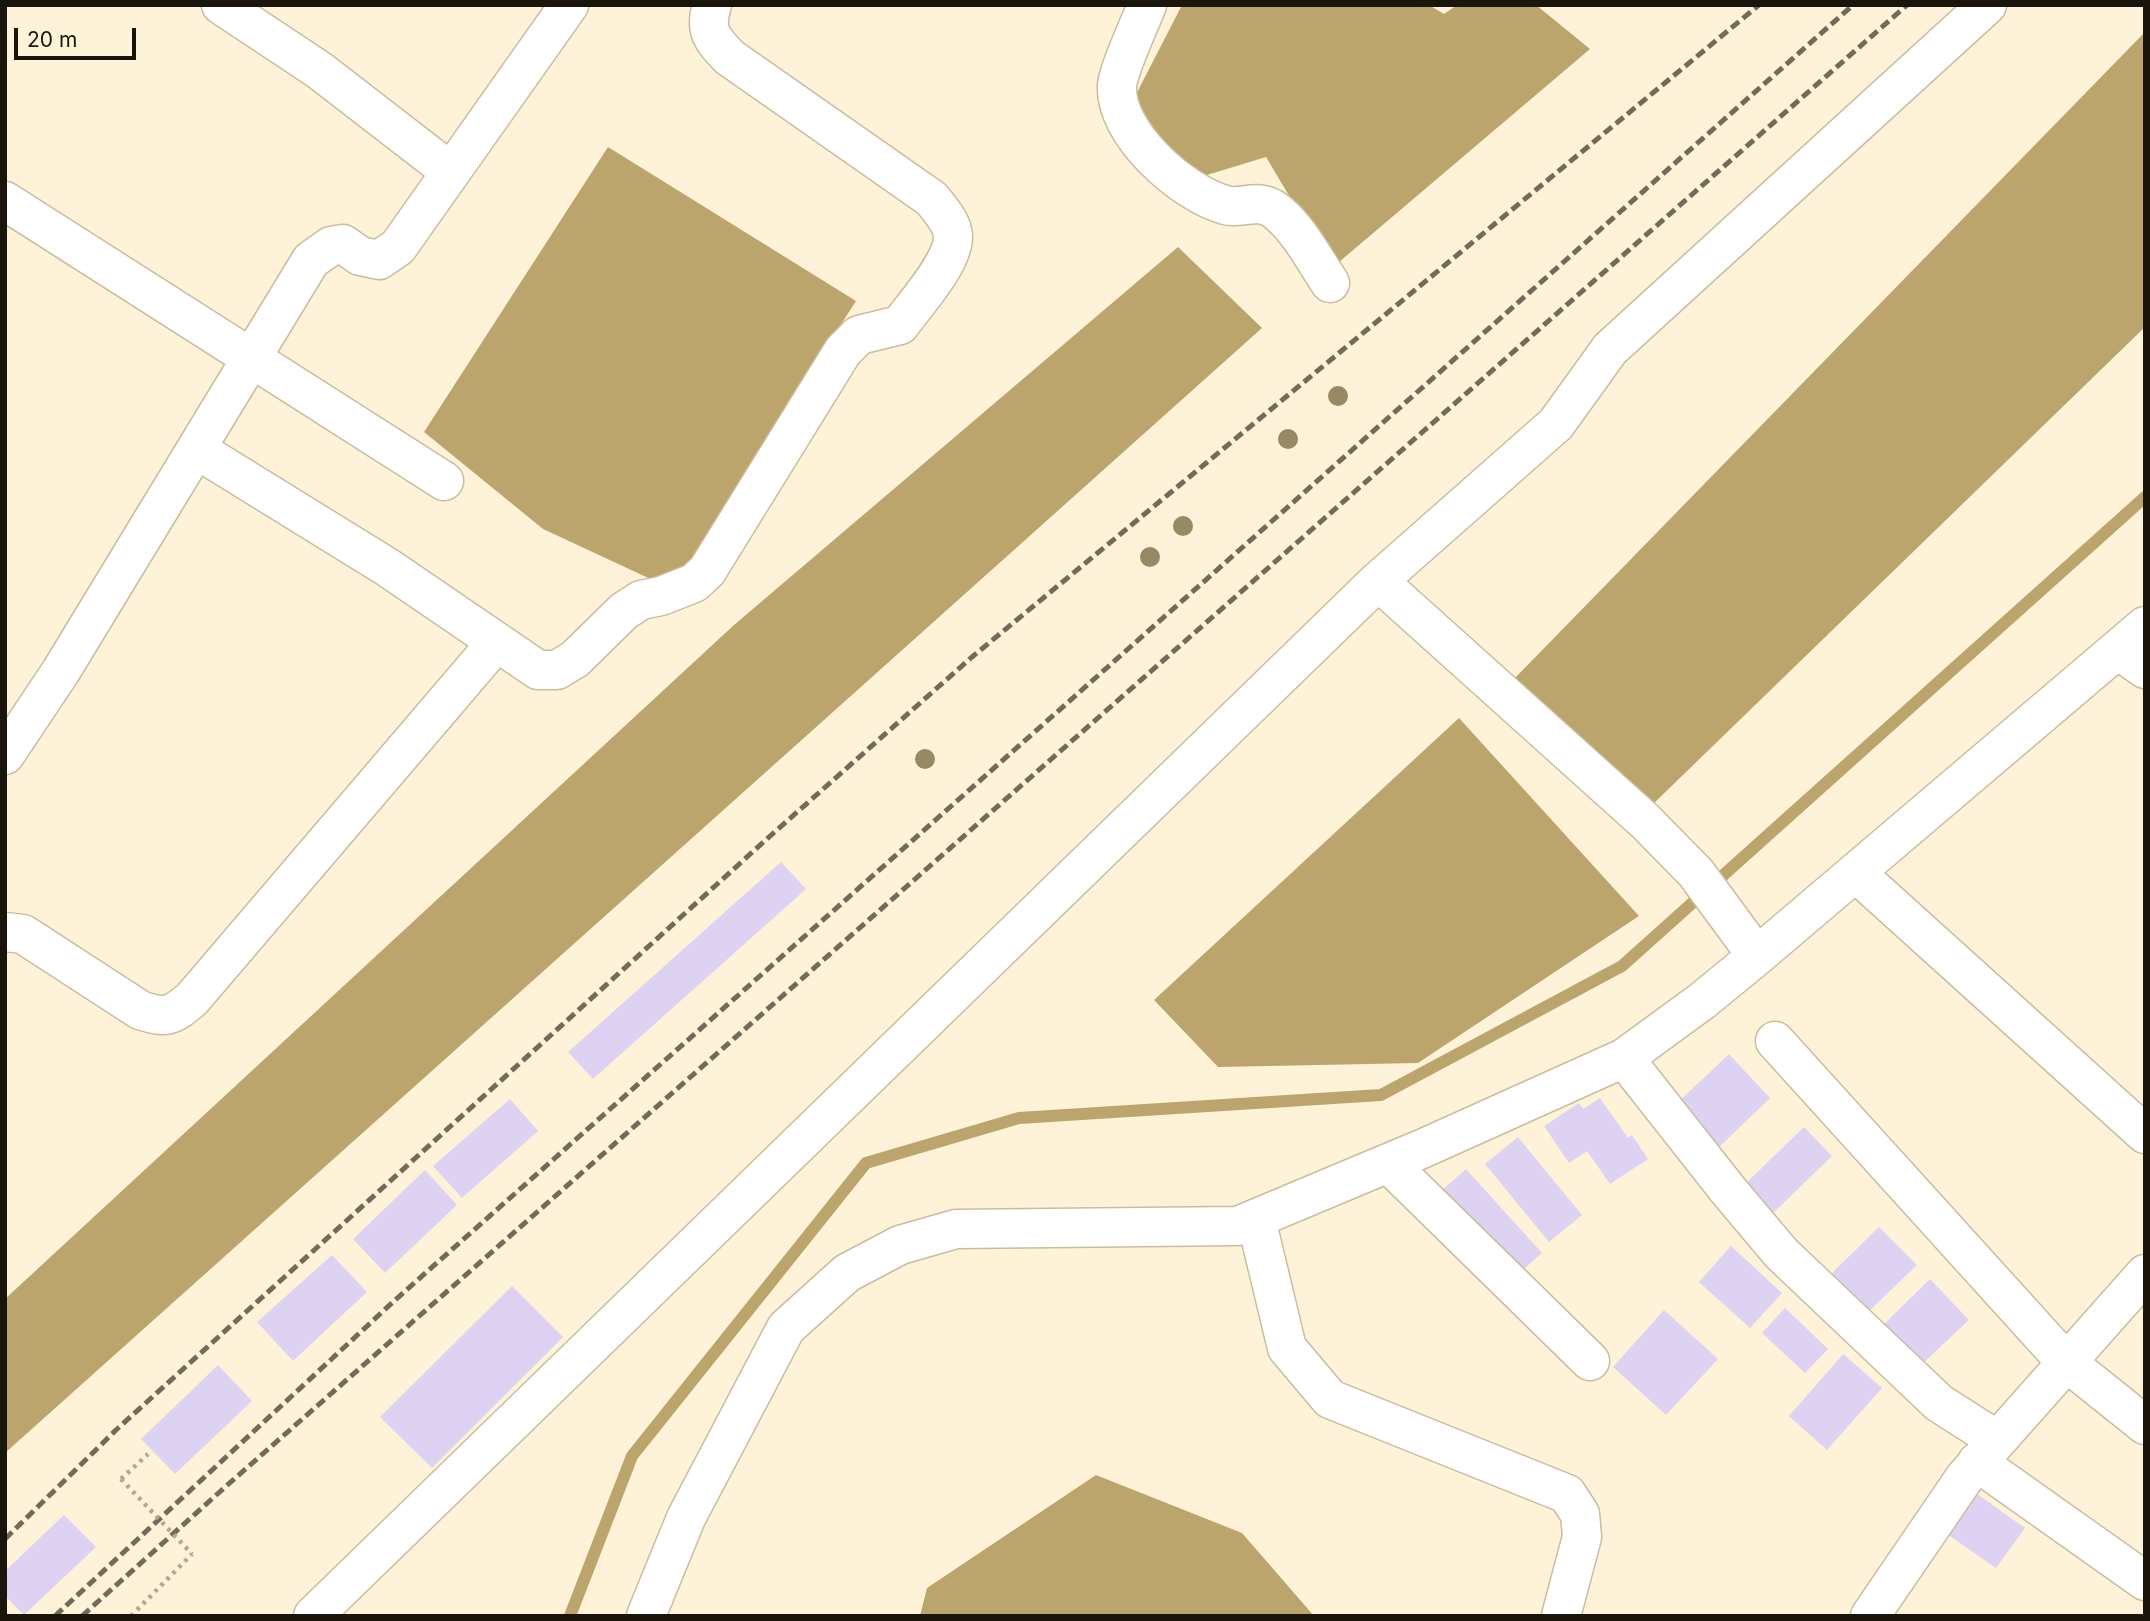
<!DOCTYPE html>
<html>
<head>
<meta charset="utf-8">
<style>
	body { margin:0 }
	#map { position:relative; width:2150px; height:1621px; overflow:hidden; background:#fef3d9; font-family:Inter,sans-serif }
	canvas { display:block }
	.frame { position:absolute; inset:0; border:7px solid #1a150a; pointer-events:none }
	.scale { position:absolute; left:14px; top:28px; width:122px; height:32px; box-sizing:border-box; border:4px solid #1a150a; border-top:0; padding-left:9px; font-size:21px; line-height:24px; white-space:nowrap; color:#1a150a; -webkit-text-stroke:5px #fef3d9; paint-order:stroke }
</style>
</head>
<body>
<div id="map">
<canvas width="2150" height="1621"></canvas>
<div class="frame"></div>
<div class="scale">20 m</div>
</div>
<script>
const c = document.querySelector('canvas').getContext('2d');
c.lineJoin = 'round';
function fillPath(path, color) { c.fillStyle = color; c.fill(path, 'evenodd'); }
function strokePath(path, color, width, dash) { c.strokeStyle = color; c.lineWidth = width; c.lineCap = dash ? 'butt' : 'round'; c.setLineDash(dash || []); c.stroke(path); }
const water = new Path2D(`
	M1182,5H1429L1444,14L1457,5H1536L1590,49L1332,268L1266,157L1197,178L1130,106Z
	M2145,32V327L1652,805L1514,679Z
	M608,147L856,301L672,589L543,529L424,432Z
	M1178,247L1262,328L5,1453V1299L734,625Z
	M1459,718L1639,916L1418,1063L1218,1067L1154,1000Z
	M1096,1475L1242,1533L1314,1616H920L927,1588Z`);
const stream = new Path2D(`
	M570,1616L632,1456L866,1163L1019,1118L1381,1095L1622,966L2145,497`);
const building = new Path2D(`
	M781,862L806,889L593,1079L568,1052Z
	M1729,1054L1770,1098L1715,1151L1673,1107Z
	M1600,1098L1628,1138L1632,1135L1648,1159L1610,1184L1587,1151L1569,1163L1544,1126L1579,1103L1583,1109Z
	M510,1099L538,1131L462,1198L433,1166Z
	M1804,1127L1832,1156L1770,1216L1742,1187Z
	M1518,1137L1582,1215L1549,1242L1485,1164Z
	M1466,1169L1542,1253L1517,1275L1441,1191Z
	M425,1170L457,1205L385,1273L353,1239Z
	M1879,1227L1917,1265L1867,1313L1830,1275Z
	M1731,1246L1782,1293L1750,1328L1699,1282Z
	M332,1255L367,1292L293,1361L257,1322Z
	M1930,1279L1969,1320L1920,1366L1881,1327Z
	M512,1286L563,1337L432,1468L380,1417Z
	M1785,1308L1828,1349L1805,1373L1762,1333Z
	M1664,1310L1718,1359L1666,1415L1613,1367Z
	M1843,1354L1882,1388L1827,1450L1789,1416Z
	M218,1365L252,1401L175,1474L141,1439Z
	M1970,1489L2025,1528L1996,1568L1941,1530Z
	M64,1515L96,1547L24,1615L5,1596V1571Z`);
const path = new Path2D(`
	M121,1479L148,1454
	M131,1616L192,1554`);
const minor = new Path2D(`
	M221,5L319,70L451,172
	M1147,5C1140,23 1119,68 1117,85C1114,133 1182,193 1225,205C1241,210 1258,197 1276,211C1299,229 1314,259 1330,283
	M5,201L444,481
	M196,449L387,567L538,670H557L575,659L624,611L641,600L661,596L694,583L707,571L843,351L859,335L900,325C915,304 953,263 953,237C953,223 940,210 932,199L729,57C712,39 704,31 712,5
	M1378,581L1645,821L1696,873L1757,956
	M2118,650L2145,669
	M5,755L61,671L311,260L331,246L343,244L360,256L379,260L398,247L569,5
	M1856,873L2145,1134
	M5,932L23,934L140,1010C166,1019 172,1016 192,999L496,643
	M1775,1041L2065,1361L2145,1425
	M1624,1058L1728,1190L1781,1253L1939,1403L1997,1440
	M1388,1163L1590,1361
	M1256,1219L1287,1348L1330,1399L1567,1494L1580,1514L1582,1537L1561,1616
	M1977,1462L2145,1581
	M313,1616L1378,581L1556,424L1610,349L1987,5
	M646,1616L686,1518L786,1328L847,1273L900,1245L956,1229L1238,1226L1424,1148L1624,1058L1702,1001L1757,956L2145,626
	M1870,1616L1965,1477L2145,1274`);
const rail = new Path2D(`
	M5,1539L116,1430L769,837L972,657L1759,5
	M55,1616L394,1301L1853,5
	M82,1616L224,1488L1907,5`);
const pathBridge = new Path2D(`
	M121,1479L192,1554`);
const trees = [
	[1338,396],
	[1288,439],
	[1183,526],
	[1150,557],
	[925,759]
];
fillPath(water, '#bca56d');
strokePath(stream, '#bca56d', 12);
fillPath(building, '#ddd2f2');
strokePath(minor, '#cabd9d', 41);
strokePath(path, '#b2a994', 4.5, [3.5, 5]);
strokePath(minor, '#fff', 38);
strokePath(rail, '#726b5a', 5, [10, 5]);
strokePath(pathBridge, '#b2a994', 4.5, [3.5, 5]);
c.fillStyle = '#978963';
for (const [x, y] of trees) { c.beginPath(); c.arc(x, y, 10, 0, 2 * Math.PI); c.fill(); }
</script>
</body>
</html>
